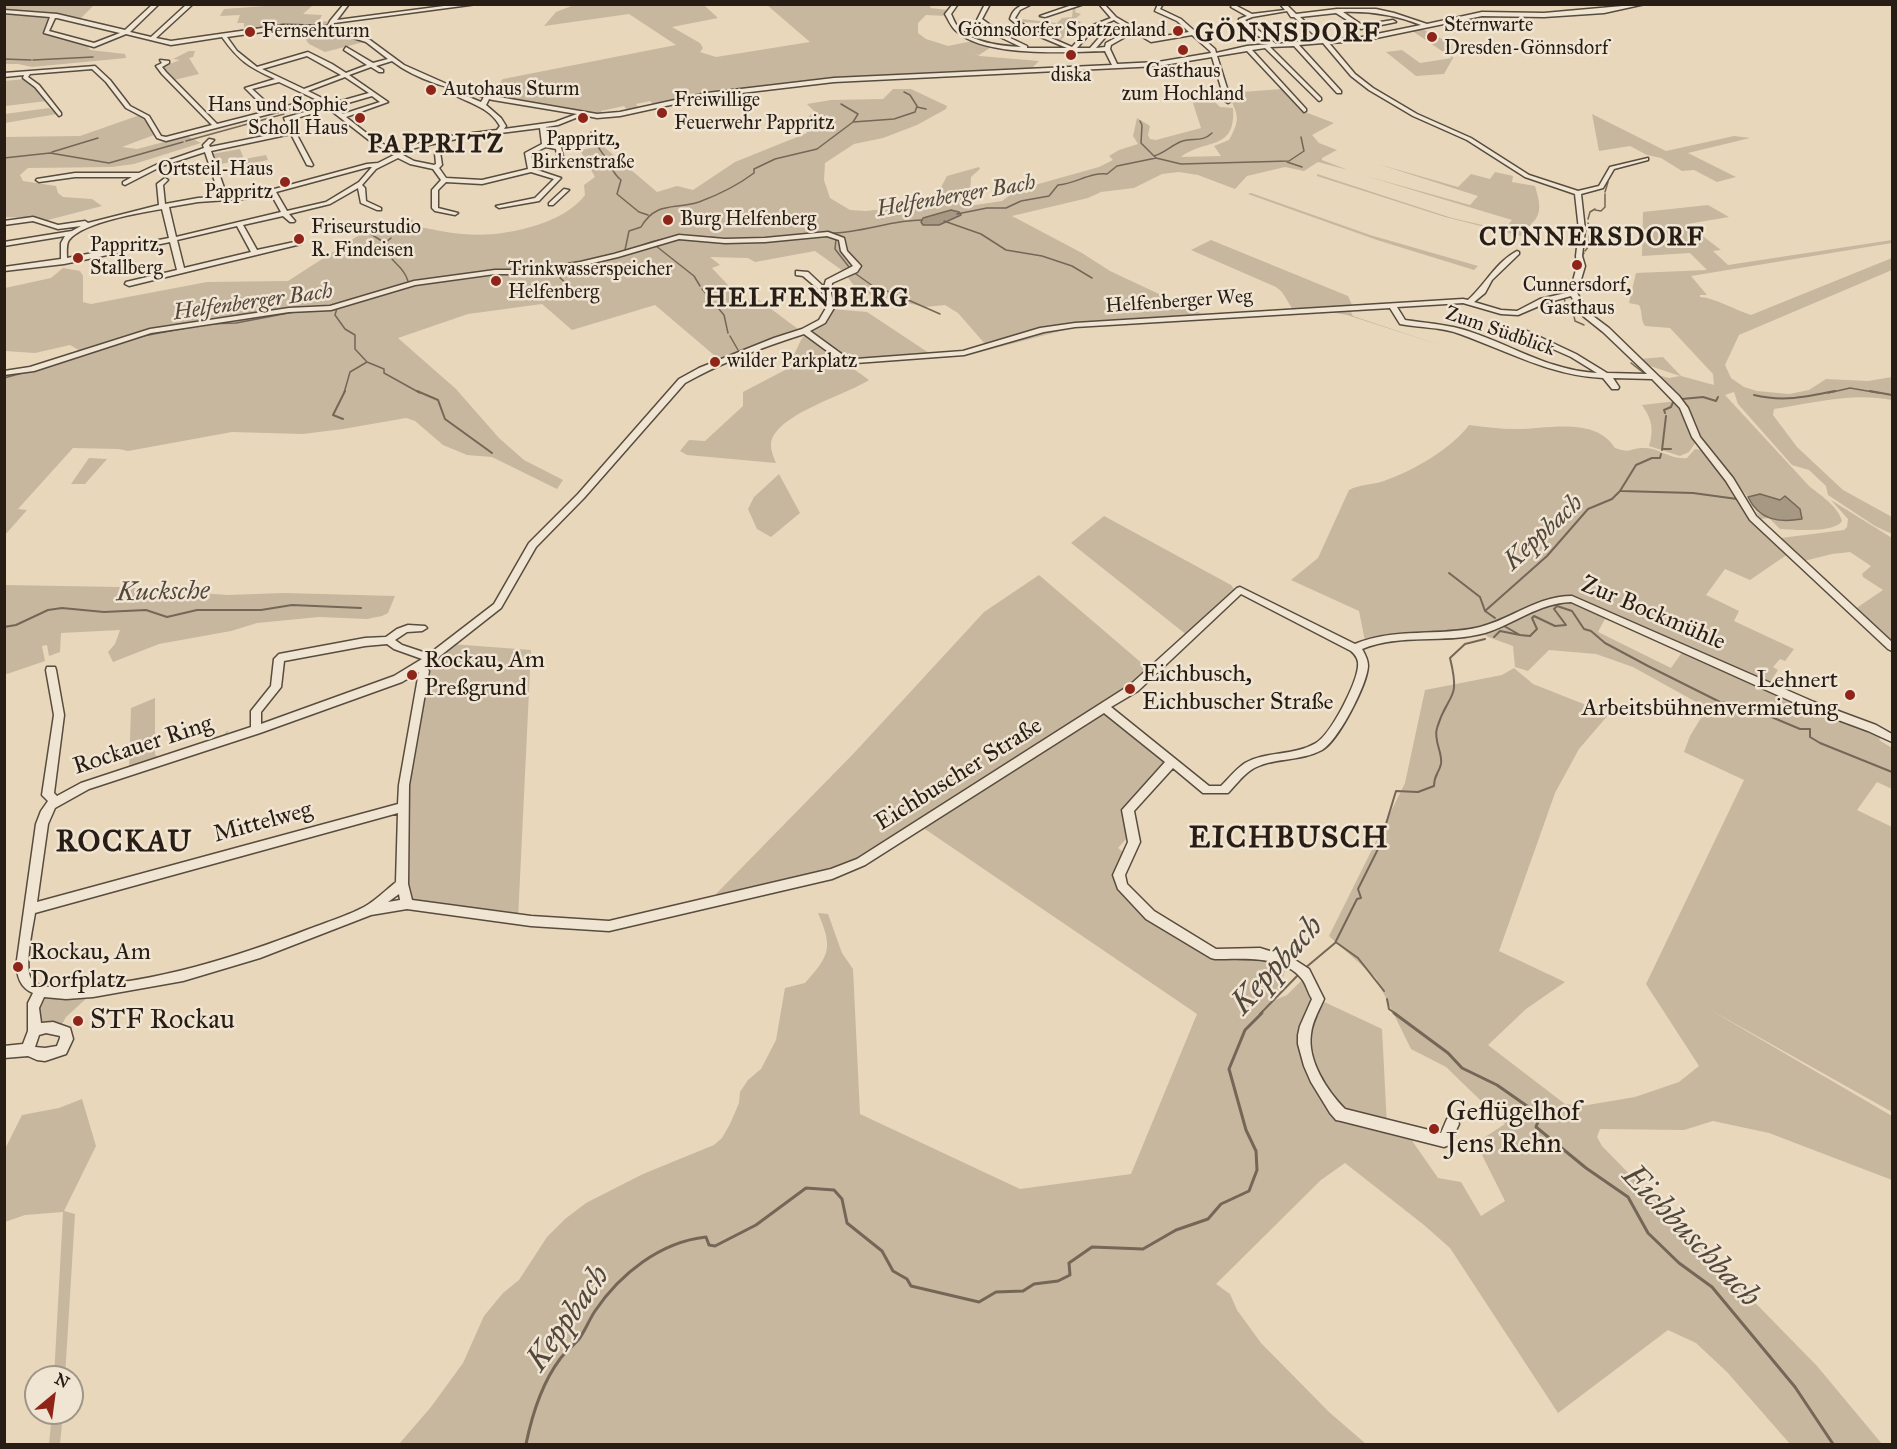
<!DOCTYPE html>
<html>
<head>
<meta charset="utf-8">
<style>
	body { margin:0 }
	#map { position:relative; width:1897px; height:1449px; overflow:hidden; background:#e8d7bb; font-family:"IM FELL Great Primer",serif }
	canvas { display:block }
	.frame { position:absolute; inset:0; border:6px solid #281d15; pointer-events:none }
	.north { position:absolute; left:24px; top:1365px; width:60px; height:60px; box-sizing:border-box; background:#f0e5d3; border:2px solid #a09587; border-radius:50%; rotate:29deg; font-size:16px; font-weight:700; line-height:24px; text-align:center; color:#281d15 }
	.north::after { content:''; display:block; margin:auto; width:21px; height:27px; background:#8f2418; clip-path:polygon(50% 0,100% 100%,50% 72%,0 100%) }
</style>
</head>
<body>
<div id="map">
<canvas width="1897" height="1449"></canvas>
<div class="frame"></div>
<div class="north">N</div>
</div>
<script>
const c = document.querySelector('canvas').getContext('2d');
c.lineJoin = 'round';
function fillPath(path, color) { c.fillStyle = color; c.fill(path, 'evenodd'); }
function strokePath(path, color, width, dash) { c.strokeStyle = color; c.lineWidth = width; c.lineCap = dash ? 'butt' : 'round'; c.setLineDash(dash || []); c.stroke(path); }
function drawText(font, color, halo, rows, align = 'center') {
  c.font = font + ' "IM FELL Great Primer",serif'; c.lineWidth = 5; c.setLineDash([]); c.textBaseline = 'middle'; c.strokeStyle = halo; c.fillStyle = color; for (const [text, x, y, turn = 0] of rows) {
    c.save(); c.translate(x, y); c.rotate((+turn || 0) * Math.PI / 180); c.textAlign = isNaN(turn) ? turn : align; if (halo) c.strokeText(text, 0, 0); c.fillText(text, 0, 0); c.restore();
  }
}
const green = new Path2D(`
	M5,5H94L79,20L53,17L45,32L91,45L88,47L90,50L125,54L126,58L32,67L18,64H5Z
	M279,5H313L303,14L322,15L319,21L332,22L328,27L295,25L244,31V23H237L240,15L220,16L224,9Z
	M574,5H706L705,6L718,18L672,27L700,43L703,48L700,52L716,57L810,42L767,5H931L930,8L949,10L947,16L926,15L918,23V33L926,39L948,46L973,41L993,46L979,55L973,53L980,56L1039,61L1032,68C904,73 779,81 654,105L650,101L636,104L639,108L628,111L624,106L601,111L605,115L586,114L489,95L503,79L676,45L629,14L544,26L556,12Z
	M1076,7L1075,12L1081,14L1074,20L1082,22L1075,25L1059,42L1055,40L1062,34L1052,30L1056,24L1022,22L1013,18L1057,23L1062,18L1072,17L1073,8Z
	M297,28C322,29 341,32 364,42L325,52L309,44Z
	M1420,28L1452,44L1453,58L1444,74L1416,76L1386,52L1402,50L1420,63L1452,58L1411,30Z
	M189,51H195L193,57L189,58L199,74L174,80L162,67L180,60L173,59Z
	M25,79L47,101L5,106L4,81Z
	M893,89H911L947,106L946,109L917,125L883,138L854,144L825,163L824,180L830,198L850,210L866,211L909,206L924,201L939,191L947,176L979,167L980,169L971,177L970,193L962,207L1002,201L1017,190L1099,167L1113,160L1109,156L1119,150L1138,144L1133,136L1137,118L1150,126L1148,135L1150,139L1156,140L1201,128L1192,100L1214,101L1220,107L1233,108C1236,152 1205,138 1181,157L1221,156L1214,146L1229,140C1242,117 1237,115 1228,93L1282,89L1305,112L1334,123L1312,135L1319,143L1337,150L1322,158V160L1348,170L1318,162L1304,171L1285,167L1247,176L1235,189L1198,175L1179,172L1162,174L1134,188L1101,192L1088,198L1012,216L1082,253L1110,271L1206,316L1047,326L986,345L958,313L945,305L925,307L868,294L855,287L843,271L815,251L755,262L748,258L710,257L720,265L712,268L743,301L755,297L798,329L721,361L655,305L572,330L542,304L468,314L398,338L456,389L499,438L524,460L563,480L557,489L492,457L467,455L443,445L415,421L406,418L343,429L303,434L232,432L128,451L119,449L73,448L18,509L27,510L5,535V373H13L82,352L70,345L35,353L5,351V288L51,278L63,268L80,271L83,276V302L91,304L207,282L288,281L364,232L412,219L416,226C431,229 447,233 463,234C499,238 562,226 585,195L584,185L595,177L580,150L603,146L657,192L677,186L693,190L735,162L807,133L803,120L815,112L807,104L831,100L883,99Z
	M49,108L57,114L5,123V114Z
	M1592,114L1666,151L1734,136L1750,138L1688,153L1736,177L1717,182L1694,170L1682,171L1661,158L1647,155L1630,146L1599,151Z
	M140,115L144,117L154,135L122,147L137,149L187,136L201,143L134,164L112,167L28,168L20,175L23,181L56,186L58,193L63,197L92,199L102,206L44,221L33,218L5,217L4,137L80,136Z
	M240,149L244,159L266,155L268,160L242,165L240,160L216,165L212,154Z
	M1378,164L1458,187L1471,174L1490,179L1495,172L1513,176L1512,182L1535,186C1538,197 1543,210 1535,220C1529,227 1526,228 1525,237L1445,217L1317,176V174L1452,218L1504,230L1512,220L1366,176L1470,205L1478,196Z
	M1251,193L1370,235L1478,266L1474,270L1377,240L1248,194Z
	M1708,205L1729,217L1687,224L1721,250L1713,251L1728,265L1892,240V243L1691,276L1707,295H1700V297C1715,298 1735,310 1751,315L1892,258V270L1739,335L1725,365L1731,378L1744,387L1757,391L1789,394L1809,390L1826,379L1868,381L1892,377V400C1853,392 1813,403 1774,409L1773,415L1797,447L1843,490L1892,517V534L1875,526L1828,495L1826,486L1809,470L1792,465L1738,404L1734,392L1725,395L1809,486C1820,495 1838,506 1842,521C1835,533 1794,530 1780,529L1769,518L1761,519L1756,512C1771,519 1785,522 1802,519C1785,504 1772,492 1748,497L1709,451L1699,436L1691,418L1654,374L1669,378L1680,376L1647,365L1640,359L1663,357L1681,376L1714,385L1713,374L1670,328L1645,326C1640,319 1643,312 1639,305L1629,303L1636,273L1707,270L1690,253L1642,256L1643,212Z
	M1211,240L1348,296L1353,307L1293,310L1282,292L1276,287L1191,250Z
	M832,309L867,312L929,353L851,359L844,362L869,380C847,395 772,415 771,445C771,451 774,458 776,463L687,455L680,451L689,440L705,441L743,406V392L787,369L801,340L807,331L830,316Z
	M1346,309L1351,312L1353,316L1443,346L1347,315L1330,312L1072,328L969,355L858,363L958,354L1063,327Z
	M1677,401L1696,442L1689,452L1680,456L1649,446C1654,430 1652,419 1642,405Z
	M1469,425C1484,427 1500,429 1516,429C1548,429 1595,416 1615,448C1632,454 1629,448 1644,448C1658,447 1670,460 1687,458L1695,449C1713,447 1738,505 1750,518C1761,531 1776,542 1788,554L1750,580L1725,569L1706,595L1739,611L1734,621L1794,649L1785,661L1780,659L1773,667L1778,670L1770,682L1766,683L1617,619L1585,601L1566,597L1606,617L1598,632L1671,668L1683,651L1884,735L1879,740L1892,748V789L1877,782L1857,810L1892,827V1112L1707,1008L1892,1116V1180L1769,1133L1713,1121L1684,1130L1600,1129L1597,1137L1602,1146L1817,1366L1882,1444H1790L1727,1372L1696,1343L1668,1330L1558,1413L1450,1248L1424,1225L1345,1163L1321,1180L1216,1284L1230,1294L1237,1310L1261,1343L1329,1412L1366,1444H399L431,1407L463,1363L484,1316L503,1293L519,1280L547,1237L565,1219L586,1203L643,1174L714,1145L722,1138L730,1124L739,1103L740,1092L748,1080L761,1069L776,1040L785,988L805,983C830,955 833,948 818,913L828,914L842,953L853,969L860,1114L1020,1189L1131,1174L1197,1014L919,825L861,862L749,894H716L855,752L984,612L1039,575L1151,671L1106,705L1172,762L1128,810V837L1118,848L1128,856L1119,875L1150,915L1215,954L1288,962L1275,1000L1287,995L1307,975L1318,999L1382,1029L1387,1126L1406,1132L1438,1178L1461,1182L1481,1216L1505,1201L1476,1143L1505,1124L1446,1067L1411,1049L1376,978L1329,936L1405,783L1425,690L1502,675L1514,668L1533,684L1609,714L1579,749L1555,793L1499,951L1565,982L1526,1009L1488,1045L1565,1104L1582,1106L1635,1097L1679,1082L1699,1066L1646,984L1744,780L1684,752L1690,736L1707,708L1633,667L1596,654L1549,650L1528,671L1515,667L1513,646L1488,637L1478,628L1365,641L1359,611L1291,580L1318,558L1349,490C1360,484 1373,485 1384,481C1414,470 1450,450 1469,425Z
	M89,458L107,459L85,484H71Z
	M779,474L800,513L771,537L757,529L748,509L754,497Z
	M1831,500L1892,538V643L1855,609L1883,590L1863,577L1862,574L1871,566L1850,552L1832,554L1804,561L1781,538L1844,530L1847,527L1848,519Z
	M1104,516L1231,585L1235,590L1233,594L1188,636L1071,543Z
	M4,585L119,587L227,595L284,593L395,596L388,613L382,616L367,619L319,617L257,623L231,631L159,644L113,662L108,652L115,644L120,630L61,633L60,652L49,656L47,645L42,646L45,661L7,674L4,672Z
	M451,644L531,650L518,919L413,902L404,884L403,807L418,702L431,660Z
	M155,698V755L160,757L221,738L228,730L227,737L129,769L131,708Z
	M90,995L66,1017L61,1026L48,1024L39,1020L37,1001L44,997Z
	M82,1099L96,1146L64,1211L75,1214L65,1377H54L63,1212L25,1215L5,1222V1149L22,1115L59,1108Z
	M52,1413H63L60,1444H49Z`);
const water = new Path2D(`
	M951,210L959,212L961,215L939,225H923L921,222L923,218Z
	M1760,494L1780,500L1785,496L1800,509L1802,519C1778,523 1759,520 1748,497Z`);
const streamFar2 = new Path2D(`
	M4,59L31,60
	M33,60L93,57
	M841,104L858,114L853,122
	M917,107L926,109
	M1140,121L1142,125L1141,143L1154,156
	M791,128L806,129
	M591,132C596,147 600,149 608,161C613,169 613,174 621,180L617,194L639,212L648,215
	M186,141L284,114
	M52,152L98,138
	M4,158L50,153L109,163L183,142
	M1156,158L1154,156C1164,153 1171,146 1180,142C1192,137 1202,143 1212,133
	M1287,162L1302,167
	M1605,192L1608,182
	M1595,210L1601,211L1605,207V194
	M957,214L987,208H1006L1021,201L1049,196L1058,185C1075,184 1090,172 1107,174L1117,166L1156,158L1181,164L1289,161L1304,151L1301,137
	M1588,219L1590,212L1595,209
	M944,221L981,234L1006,250L1042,256L1072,266L1092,278
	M362,222L366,231L385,243C390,266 402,262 408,281
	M1588,223L1592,232
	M830,233C862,233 891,220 922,220
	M793,235L811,234
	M1589,236V244
	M836,239L835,249L849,267
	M385,243L391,238
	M656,246L694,276L700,286
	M631,250C662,235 690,234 724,239
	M628,251L625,250L629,231L641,227C656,201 674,210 699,202C718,195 738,185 754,173V169L775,159L817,149L853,122L894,119L915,112L917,106L910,95L904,92
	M1585,251L1589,246
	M1582,256L1584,253
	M518,274L555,273L580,267
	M556,274L571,288
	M856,274L877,289L890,292L940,314
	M428,283L470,277
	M1561,284L1562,294
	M702,289L724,315L728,333
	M1564,298L1567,309L1571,312L1569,313L1574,316L1575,321L1584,325
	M337,308L335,315L345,329L355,335V349L367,362L384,369V373L420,393
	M206,324L236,323L294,312L330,310
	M730,336L738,350
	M90,353L143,336L186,328
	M1631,363L1645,374
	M4,378L30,371
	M344,393L350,372L367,362
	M1828,393L1850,388L1879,393`);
const streamFar1 = new Path2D(`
	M417,391L438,400L445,419L492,453
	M1870,391L1892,395
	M1754,395C1783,402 1806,397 1835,391
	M1682,399L1703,397L1716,401L1718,397
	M1665,413L1664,410L1671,407L1674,400
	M343,419L333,415L345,391
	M1662,449H1671
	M1662,450L1666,416
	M1621,491L1693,493L1737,499
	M1449,573L1480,597L1485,611
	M1495,618L1485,611L1547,556L1588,509L1612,499L1620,491L1636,465L1652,458H1660L1661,454
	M4,627L16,625L48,610L62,608L104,612L146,610L167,617L197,610H261L292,605L361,608
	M1520,635L1530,636L1537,629L1532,618L1534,616L1555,626L1566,625L1554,609L1557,606L1572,611L1584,629L1591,631L1605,643L1648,666L1720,702L1743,705L1800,729H1810V737L1820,743L1892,772
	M1494,637L1500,631L1520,635L1504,626
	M1337,943L1358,958L1384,991
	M1304,969L1335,943L1357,899L1361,898L1358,889L1379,847L1396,791L1418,792L1434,786C1434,775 1439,773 1441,764C1443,753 1433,740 1437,728C1448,691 1461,703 1450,658L1465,644L1485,639
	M1387,999L1389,1009L1396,1014
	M1260,1014L1300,973`);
const stream = new Path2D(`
	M1394,1013L1448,1053L1462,1068L1497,1085L1537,1113L1539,1119L1536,1127L1586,1168L1628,1197L1648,1233L1679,1263L1712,1287L1795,1387L1833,1444
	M526,1444C532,1415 542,1383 560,1359C565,1352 573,1346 579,1339C585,1331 589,1320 595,1311C620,1274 660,1242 706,1237L709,1245L715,1246L756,1225L806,1188L834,1190L842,1199L847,1223L882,1251L893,1271L907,1279L911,1286L979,1302L996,1292L1023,1291L1034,1284L1058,1281L1070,1275L1069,1263L1092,1247L1143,1249L1176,1230L1208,1219L1221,1204L1249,1191L1257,1170L1256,1151L1246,1130L1229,1069L1245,1030L1262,1013`);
const minor = new Path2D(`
	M153,4H159L130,32L151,37L187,4H193L156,38L171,41L283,25L328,26L370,40L404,65L449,85L493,96L597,114L620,112L707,93L834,78L1112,65L1105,51C1067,52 983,58 955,30C951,26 948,19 945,14L953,4H958L951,14C953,18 955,24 958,27C971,43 1002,46 1021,47L1000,37L977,20L985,4H990L982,19L1004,35L1027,46V48H1067L1024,30L1010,19C1013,8 1021,4 1032,4L1020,10L1015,18L1028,28L1072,47L1091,26L1111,18L1099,4H1104L1116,17L1152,38L1189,32L1177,21L1155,11L1158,4H1163L1160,9L1181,19L1215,49L1216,53L1247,46L1269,44L1239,21V19L1247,16L1231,7L1233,4L1252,14L1285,10L1280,4H1286L1296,14L1337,9H1376L1394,13L1427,24L1482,12L1544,13L1645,4L1604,13L1544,17L1482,16L1362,41L1329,43L1355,74L1373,88L1417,114L1471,138L1529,175L1578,191L1599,186L1610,167L1648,158V160L1614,169L1603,188L1581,194L1585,230L1582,256L1585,266L1577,293L1589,313L1609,328L1679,396L1688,408L1700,437L1733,478L1756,516L1892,642V651L1888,649L1750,520L1726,481L1692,437L1680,408L1652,379L1613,378L1619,387L1618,389H1612L1603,378C1552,376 1507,351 1460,334C1442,327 1420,328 1400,324L1390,308L1075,327L1044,332L964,355L856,363L842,362L804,334C763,347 722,362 685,383L584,498L536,547L501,608L426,667L429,671L409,785L408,884L412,900L531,916L609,921L831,869L857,859L1130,685L1237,588L1240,587L1355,644C1396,627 1438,637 1480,627C1512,619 1537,596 1572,596L1814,702L1876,725L1892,734V742L1868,731L1806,708L1571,602C1539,603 1514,624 1485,633C1444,644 1401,633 1362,649C1365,654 1368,660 1368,666C1367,685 1338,741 1322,750C1300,762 1271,757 1251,770C1242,776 1235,786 1228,793H1203L1173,768L1134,811L1140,842L1125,875L1127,884L1154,911L1216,949L1260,948L1292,958L1309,969L1324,999C1319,1010 1312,1022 1311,1034C1307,1060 1327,1091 1345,1109L1441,1133L1447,1119L1452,1117L1457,1119L1459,1124L1449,1145L1444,1147L1341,1121L1336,1120L1330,1113L1311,1082L1304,1066L1298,1044V1035L1300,1026L1312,999C1308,993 1306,983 1301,978C1283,955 1240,959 1215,959L1211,958L1146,919L1118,889L1113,875L1128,842L1122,810L1165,762L1104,713L865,865L832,879L609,931L531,926L407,909L371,915L260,958L183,981L93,997L66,999L44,997L39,1008L41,1023L53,1022L70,1028L73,1039L66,1054L45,1061L37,1060L28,1056L4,1058V1046L23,1044L28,1031V1003L33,993C19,987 16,974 17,960L36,824L41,811L48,801L42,795L54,715L46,670L47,667H55L56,670L64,715L54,793L57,796L81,783L251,727V711L271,686L274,659L279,654L365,638L386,637L397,629L408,625L425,626L427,628L422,631L407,632L395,640L402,645L429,654L494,604L529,543L578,494L679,379L699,368L774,338L802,329L819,320L826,308L824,294L803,276L796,275V271L808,272L824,287L826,280L853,266L841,251L839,240L827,236L765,242L725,243L679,239L618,257L580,266L528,274H495L415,285L331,310L289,312L151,333L34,371L4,375V371L30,367L150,329L289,308L330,306L414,281L495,270H528L580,262L614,254L679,235L725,239L765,238L828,232L844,238L847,251L861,266L857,272L832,283L831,293L834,308L825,323L810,331L847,358L856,359L963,351L1040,328L1075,323L1463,299L1468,300C1485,285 1496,262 1517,251L1519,252V254L1492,280L1485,293L1474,302L1501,310L1517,311L1540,299L1570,292L1577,266L1576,256L1579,230L1575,194L1525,177L1467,140L1413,116L1369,90L1351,76L1323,43L1299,45L1341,91V93H1337L1294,46L1270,47L1321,98V100L1319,101L1265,48L1252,50L1306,109V111L1304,112L1247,51L1217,56L1231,101L1228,103L1225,101L1212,57L1158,66L834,82L707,97L620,116L597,118L583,115L558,125L546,127L548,144L561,147L564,161L561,163L558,161L556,149L546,147L531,154L534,169L561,178L539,201L499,208L496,206L535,198L554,179L531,172L482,184L446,182L438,190V208L458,213L455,215L435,211L432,208V190L441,180L433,169L410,164L398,158L376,169L362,185L365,188L366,201L381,208V210H377L361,203L358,188L330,204L289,214L295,221L294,222H290L283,216L243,225L257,250L299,241L302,243L301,244L129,286L125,284L126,282L177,270L170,242L64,264L4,271V267L61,259V243L65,236L4,246V242L72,231L81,226L58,229L33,221L4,225V221L33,217L58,225L85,221L88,223L159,205L157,184L165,178L168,180L163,185L165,204L198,198L220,197L205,152L162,166L125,185L123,184V182L132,177H75L39,182L36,180L37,179L75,173H139L158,164L204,148L203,145L209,139L214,140L209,145L210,147L289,131L284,118L325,106L319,101L166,141L157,138L145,118L126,108L106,82L92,69L30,74L28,77L39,85L61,113V115L59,116L35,87L23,78L24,75L4,77V73L95,66L110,80L130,106L149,116L161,136L166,137L212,125L162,74L156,66L162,63L160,60L169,61V63L162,67L166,72L217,124L268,111L245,88L275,79C249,67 239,61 222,37L171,45L126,34L94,47L44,33L50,17L4,13V10L57,14L125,30ZM1287,11L1291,17H1294L1320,40L1276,44L1245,20L1252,17ZM1343,12C1370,11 1395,15 1421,25L1362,37L1326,40L1300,17L1336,13L1361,29L1396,22L1393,20L1362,25ZM55,18H57L120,33L94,43L49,31ZM1114,20L1120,24L1105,31L1090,48H1077L1095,28ZM1124,26L1130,30L1106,43L1105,47L1096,48L1109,33ZM283,29L328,30L366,42L388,59L373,63L346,47L344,50L367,65L346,73L332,64L308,52L257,67L237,51L227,37ZM1134,32L1151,42L1192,35L1210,51L1211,53L1158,62L1117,64L1110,49L1111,45ZM307,56L341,75L304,89L262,69ZM392,61C418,81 452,89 484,97L481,102L454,91L449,92C467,103 489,106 500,126L497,130C464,134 427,137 398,152L374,139L346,117L388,102L349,75L371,67L379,72H383V70L376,66ZM345,77L369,93L330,104L322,98L308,91ZM279,82L315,99L274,109L252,89ZM372,96L380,102L343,114L334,107ZM489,99L493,100L577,114L555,122L504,129L506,126L501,118L486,105ZM329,109L370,141L394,155L378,163L367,164L256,194L227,196L211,151L291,134L307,165L312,166L313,165L289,120ZM540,128L542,144L525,153L528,169L482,180L446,178L439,168L442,165L440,152L435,153L436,164L434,165L414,161L403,155L415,148L461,138ZM369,167H372L359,182L326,202L287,211L276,192ZM271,194L281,212L176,237L169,207L198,202L256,198ZM162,209L169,238L67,258C67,253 66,244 69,240C83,222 140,213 162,209ZM237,226L251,252L184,268L177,240ZM1571,296L1583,316L1603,332L1647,374L1607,373L1576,354L1525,330H1519V334L1571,357L1597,373C1548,371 1507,342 1461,329C1443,324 1424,323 1405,320L1397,307L1463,303L1501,314L1518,315L1546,303ZM1241,594L1351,651C1356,655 1359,660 1358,667C1356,685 1331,734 1316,743C1294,756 1266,751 1245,763C1236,769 1229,778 1221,786H1209L1111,707L1138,691ZM387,644L394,649L422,659L394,676L261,724V712L281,687L284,661L365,646ZM419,672L399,785L398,804L37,902L48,824L55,808L89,789L260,733L402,682ZM398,813L396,882C386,890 375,901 364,907C347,916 327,922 309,929C234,958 157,982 76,987C64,987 41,990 32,980C23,969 33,927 35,913ZM399,894L400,900L388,902ZM46,1033L60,1036V1038L57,1046L45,1048L35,1047L39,1035Z
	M344,4H349L337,20L459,4H477L334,23L332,26H328L330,21Z
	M1075,4H1084L1045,17L1040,16Z
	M564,189L569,190L553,205H549V203Z`);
const markers = [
	[1178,31,6,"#8f2418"],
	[250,32,6,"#8f2418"],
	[1432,37,6,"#8f2418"],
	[1183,50,6,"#8f2418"],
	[1071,55,6,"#8f2418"],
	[431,90,6,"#8f2418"],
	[662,113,6,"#8f2418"],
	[360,118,6,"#8f2418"],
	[583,118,6,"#8f2418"],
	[285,182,6,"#8f2418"],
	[668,220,6,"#8f2418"],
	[299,239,6,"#8f2418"],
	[78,258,6,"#8f2418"],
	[1577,265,6,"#8f2418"],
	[496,281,6,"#8f2418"],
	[715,362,6,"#8f2418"],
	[412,675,6,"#8f2418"],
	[1130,689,6,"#8f2418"],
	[1850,695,6,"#8f2418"],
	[18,967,6,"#8f2418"],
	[78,1021,6,"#8f2418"],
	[1434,1129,6,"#8f2418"]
];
const farPoinames = [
	["Sternwarte",1444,26],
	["Dresden-Gönnsdorf",1444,49],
	["Gönnsdorfer Spatzenland",1166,31,"right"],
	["Fernsehturm",262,32],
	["Gasthaus",1183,72,"center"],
	["zum Hochland",1183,95,"center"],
	["diska",1071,76,"center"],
	["Autohaus Sturm",443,90],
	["Freiwillige",674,101],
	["Feuerwehr Pappritz",674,124],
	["Hans und Sophie",348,106,"right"],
	["Scholl Haus",348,129,"right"],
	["Pappritz,",583,140,"center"],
	["Birkenstraße",583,163,"center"],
	["Ortsteil-Haus",273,170,"right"],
	["Pappritz",273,193,"right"],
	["Burg Helfenberg",680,220],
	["Friseurstudio",311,228],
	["R. Findeisen",311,251],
	["Pappritz,",90,246],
	["Stallberg",90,269],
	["Trinkwasserspeicher",508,270],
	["Helfenberg",508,293],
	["Cunnersdorf,",1577,286,"center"],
	["Gasthaus",1577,309,"center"],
	["wilder Parkplatz",727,362]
];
const farStreetnames = [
	["Helfenberger Weg",1179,302,-4],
	["Zum Südblick",1500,332,19]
];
const farWaternames = [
	["Helfenberger Bach",956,197,-10],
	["Helfenberger Bach",253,303,-8]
];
const streetNames = [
	["Zur Bockmühle",1653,614,23],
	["Rockauer Ring",143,746,-18],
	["Eichbuscher Straße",959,775,-32],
	["Mittelweg",263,823,-15]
];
const poiNames = [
	["Rockau, Am",424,661],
	["Preßgrund",424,689],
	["Eichbusch,",1142,675],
	["Eichbuscher Straße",1142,703],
	["Lehnert",1838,681,"right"],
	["Arbeitsbühnenvermietung",1838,709,"right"],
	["Rockau, Am",30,953],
	["Dorfplatz",30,981]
];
const farDistrictnames = [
	["GÖNNSDORF",1288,35],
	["PAPPRITZ",436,146],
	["CUNNERSDORF",1592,239],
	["HELFENBERG",807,300]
];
const waterNames = [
	["Keppbach",1544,533,-43],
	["Kucksche",163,593,-1]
];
const nearPoinames = [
	["STF Rockau",90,1021],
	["Geflügelhof",1446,1113],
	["Jens Rehn",1446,1145]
];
const districtNames = [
	["EICHBUSCH",1289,840],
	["ROCKAU",124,844]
];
const nearWaternames = [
	["Keppbach",1278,966,-48],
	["Eichbuschbach",1690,1237,46],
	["Keppbach",569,1319,-55]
];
fillPath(green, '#c7b79f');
fillPath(water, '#a79883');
strokePath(water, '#746757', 1.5);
strokePath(streamFar2, '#746757', 1.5);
strokePath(streamFar1, '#746757', 2);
strokePath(stream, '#746757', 3);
strokePath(minor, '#584c3e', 3);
fillPath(minor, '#f0e5d3');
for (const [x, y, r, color] of markers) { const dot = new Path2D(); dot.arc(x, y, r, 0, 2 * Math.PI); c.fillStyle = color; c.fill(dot); strokePath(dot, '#f0e5d3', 2); }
drawText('20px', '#281d15', '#f0e5d3', farPoinames, 'left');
drawText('20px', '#281d15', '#f0e5d3', farStreetnames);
drawText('italic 22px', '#54483c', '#f0e5d3', farWaternames);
drawText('24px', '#281d15', '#f0e5d3', streetNames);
drawText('24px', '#281d15', '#f0e5d3', poiNames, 'left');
c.letterSpacing = '1.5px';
drawText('bold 26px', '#281d15', '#f0e5d3', farDistrictnames);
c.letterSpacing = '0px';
drawText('italic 26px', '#54483c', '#f0e5d3', waterNames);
drawText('28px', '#281d15', '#f0e5d3', nearPoinames, 'left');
c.letterSpacing = '1.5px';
drawText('bold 30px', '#281d15', '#f0e5d3', districtNames);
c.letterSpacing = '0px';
drawText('italic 32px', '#54483c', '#f0e5d3', nearWaternames);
</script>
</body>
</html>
